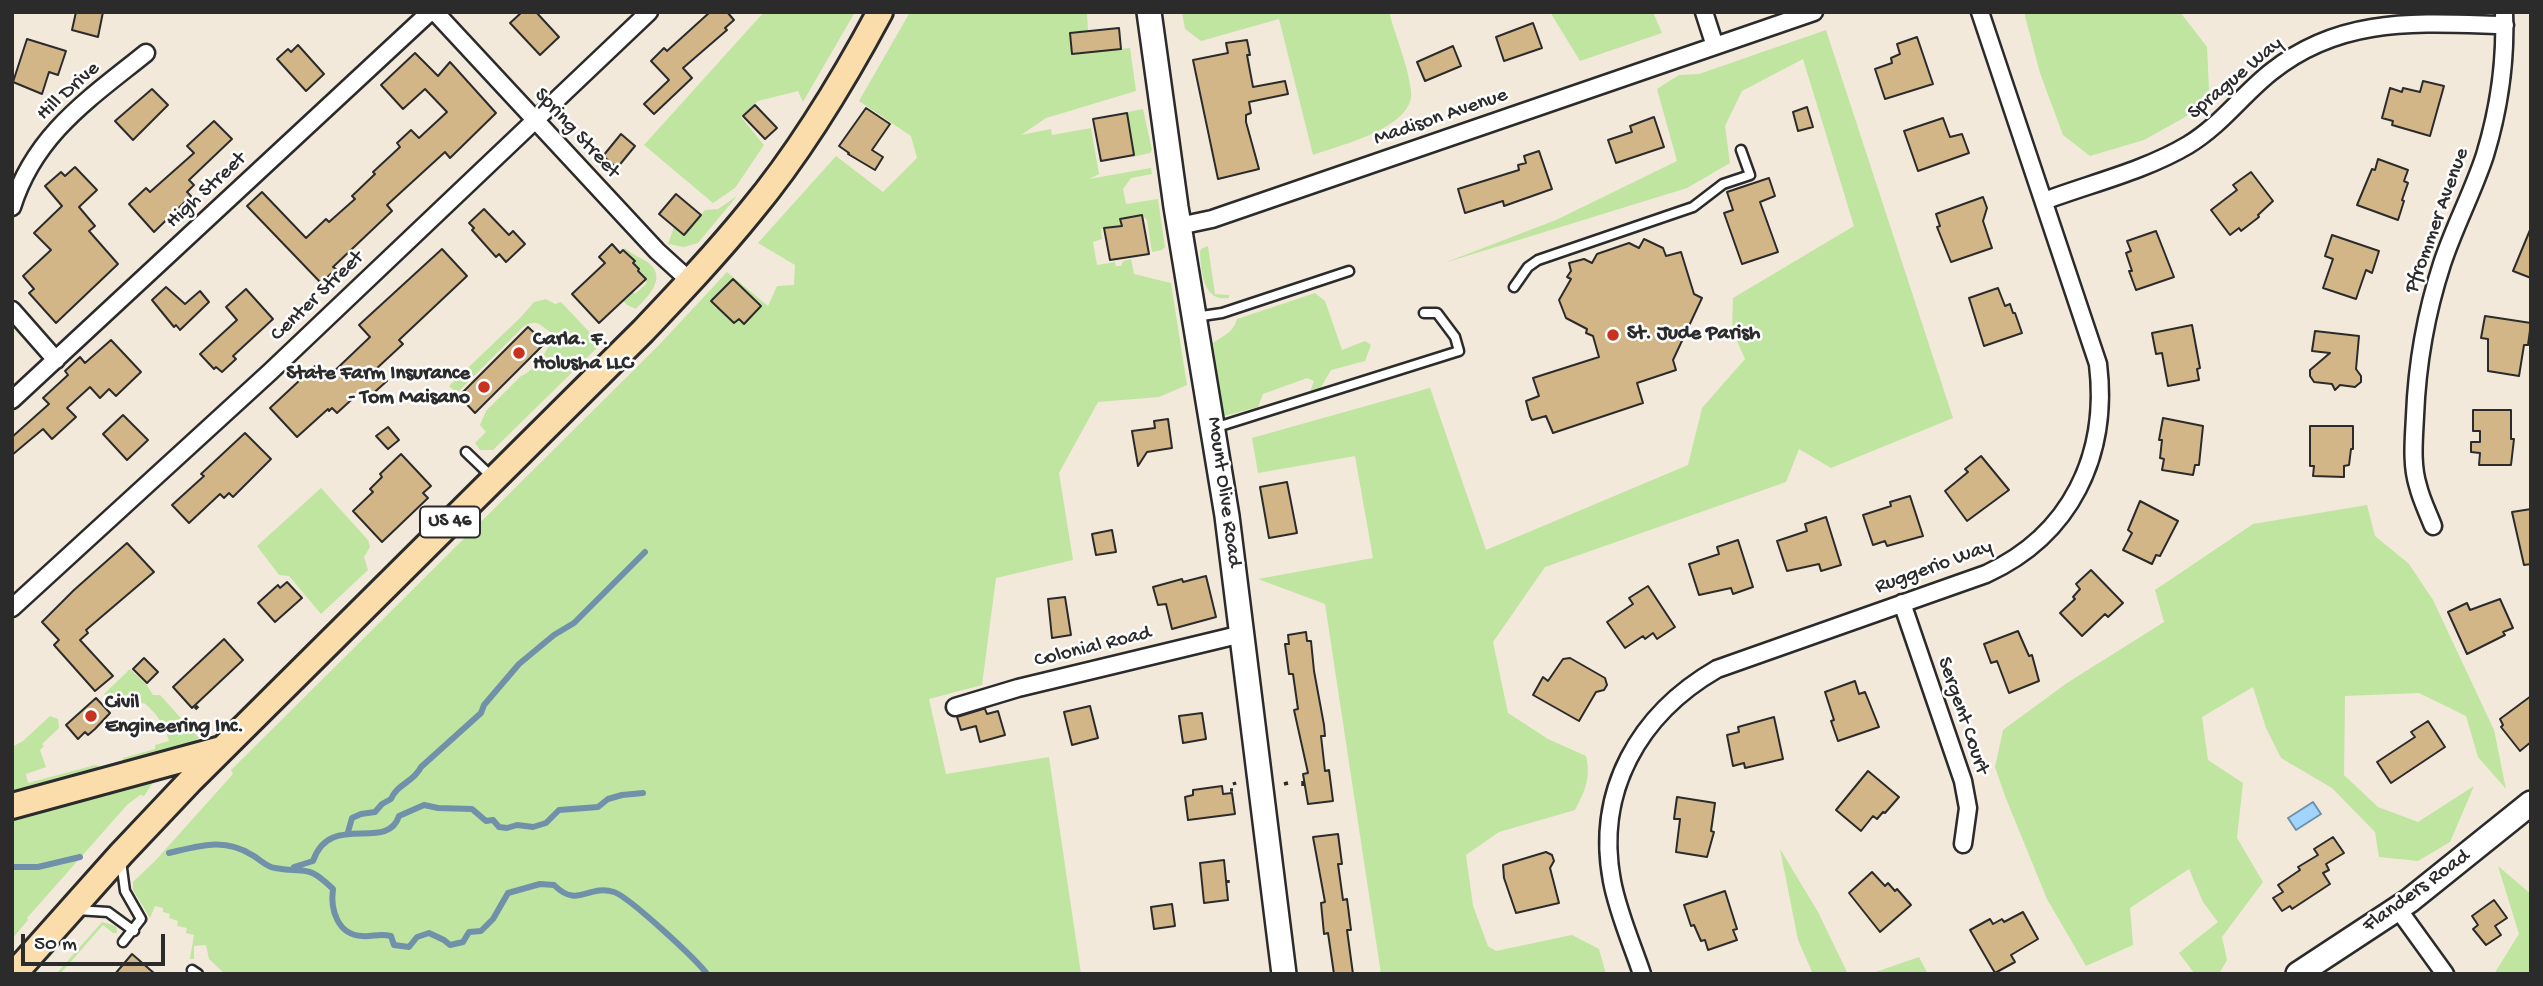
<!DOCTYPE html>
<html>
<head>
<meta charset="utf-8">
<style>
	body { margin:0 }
	#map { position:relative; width:2543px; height:986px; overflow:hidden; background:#f2e9db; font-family:"Gochi Hand",sans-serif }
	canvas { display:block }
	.frame { position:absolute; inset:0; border:14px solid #2b2b2b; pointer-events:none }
	.scale { position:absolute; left:21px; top:934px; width:144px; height:32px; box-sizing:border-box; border:4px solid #2b2b2b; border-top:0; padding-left:9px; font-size:21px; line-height:24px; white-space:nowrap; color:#2b2b2b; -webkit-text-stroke:5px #fff; paint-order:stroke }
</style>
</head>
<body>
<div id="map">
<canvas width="2543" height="986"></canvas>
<div class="frame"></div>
<div class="scale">50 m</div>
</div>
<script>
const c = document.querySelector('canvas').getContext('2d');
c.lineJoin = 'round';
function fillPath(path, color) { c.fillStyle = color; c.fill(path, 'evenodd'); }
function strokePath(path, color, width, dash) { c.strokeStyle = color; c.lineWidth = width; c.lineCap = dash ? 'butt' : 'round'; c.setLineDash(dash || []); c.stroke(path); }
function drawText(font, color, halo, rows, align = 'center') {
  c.font = font + ' "Gochi Hand",sans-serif'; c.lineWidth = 5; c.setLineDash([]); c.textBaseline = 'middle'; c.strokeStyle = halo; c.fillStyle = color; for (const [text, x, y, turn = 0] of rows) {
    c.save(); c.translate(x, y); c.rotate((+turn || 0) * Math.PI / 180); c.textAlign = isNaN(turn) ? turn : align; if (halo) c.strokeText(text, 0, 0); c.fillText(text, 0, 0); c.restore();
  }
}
const green = new Path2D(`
	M764,12H855L803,102L798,91L758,101L741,117L764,145L735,188L713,203L644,145Z
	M910,12H1087L1088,31L1070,33L1072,54L1130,48L1136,91L1046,118L1021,135L1051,129L1052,135L1091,128L1099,174L1089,179L1151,168L1152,174L1131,178L1123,189L1126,204L1158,199L1165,247L1162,250L1152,252L1147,220L1142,215L1121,219L1122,226L1101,229L1102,239L1093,242L1097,265L1115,262L1116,266H1121L1123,261L1131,259L1134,274L1171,283L1187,385L1159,397L1098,402L1059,473L1073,560L996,578L982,685L929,699L946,774L1049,757L1081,974H225L209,959L206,945L194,946V959H190L194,935L186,933L187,928L177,926L178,921L169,918L170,914L163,912V908L155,906L150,918L133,890V882L155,861L233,774L231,770L659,345L727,272L768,306L777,286L794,285L795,265L758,243L836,156L883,192L917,158L911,136L859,101Z
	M1182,12H1389C1396,38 1408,65 1411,91C1415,128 1340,145 1313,155L1279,19L1201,41L1185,29Z
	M1550,12H1653L1662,33L1580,61Z
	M2024,12H2180L2207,47L2209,90L2187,116L2144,140L2090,156L2063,135L2040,73Z
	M1826,30L1953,418L1831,468L1799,449L1786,482L1545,567L1493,642L1508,713L1548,739L1586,756C1591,778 1585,791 1575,810L1499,832L1466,855L1473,906L1488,946L1496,951L1572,935L1599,949L1606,974H1381L1325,604L1258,579L1373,558L1355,456L1258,473L1252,438L1430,388L1486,550L1688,465L1702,408L1745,359L1732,330L1733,298L1854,226L1803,59L1742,91L1725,126L1730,163L1687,188L1444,263L1556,220L1677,161L1657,89L1679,75L1699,74Z
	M1143,109L1152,150L1150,153L1133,157L1127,112Z
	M737,196L698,243L684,247L668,244L674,227L684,235L705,210L718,209Z
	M1208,246L1215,294L1229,295V298C1203,302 1201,272 1200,252L1201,249Z
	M625,248C632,255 643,258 650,264C667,280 646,298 636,309L627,305L603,279L611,271L635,294L647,283L633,263L634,261L623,250Z
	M1315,293L1325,301L1342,350L1365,341L1371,345L1365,361L1331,370L1318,392L1309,395L1314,381L1307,378L1263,394L1258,407L1224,416L1213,343C1224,335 1233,333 1237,319Z
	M546,299L555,304L561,302L595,338L600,339L602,343L493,450H480L475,443L486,432L480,425L486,411L521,376C536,370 551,346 553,334C541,327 539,318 524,326L457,393L449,386L521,317L534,302Z
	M321,488L368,540L370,547L364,557L368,570L321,614L289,576L279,575L257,546Z
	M2367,505L2375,536L2409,564L2433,600L2494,730L2506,789L2478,757L2466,716L2419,693L2345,696L2344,775L2378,807L2418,822L2474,786L2450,842L2418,861L2379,857L2375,832L2332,788L2281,758L2266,728L2253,687L2202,717L2208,760L2243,783L2237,838L2263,882L2222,937L2227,960L2219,974H2195L2179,953L2218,922L2203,902L2189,869L2130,908L2133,945L2086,966L2047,899L2005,796L1995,767L2003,730L2067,683L2164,622L2155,590L2253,524Z
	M130,669L146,684L153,695H160L199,738L184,747L122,763L123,758L155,749V745L169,741C164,725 157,713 144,703L124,709L104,694Z
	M50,716L58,719L59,728L42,744L44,746L40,750L46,767L26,774L28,783L95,765L99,766L100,770L12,796V747L23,741Z
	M151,779L154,781L144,796L140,795L127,805L27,918L28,920L12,939V817Z
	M1780,849L1818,912L1848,974H1813L1798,940Z
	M2498,866L2531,894V974H2494L2519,934Z
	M102,922L116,926L117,933H113L103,925L60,974H56Z
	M1919,957L1928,974H1870Z`);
const water = new Path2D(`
	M2313,802L2321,814L2296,830L2288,818Z`);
const stream = new Path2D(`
	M348,832L352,818L361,814L375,812L382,804L391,799C397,784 414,782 421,767L481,713L484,705L519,664L554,635L574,623L645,552
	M169,853C199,846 224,837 252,855C260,859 266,867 275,868C307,874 306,863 333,889C330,910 338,935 362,936C373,937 378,933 391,936L394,945L409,947L417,937L429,933L444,940L450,945L463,942L469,932L481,931L493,919L508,893L540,884L554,885C578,909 588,884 614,892C629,897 696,959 707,974
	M12,867H38L80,857
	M294,867L313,861C330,811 387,853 399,816L424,805L438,808L472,809L486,821L493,820L499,827L507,828L517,825L533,827L546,823L559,810L598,807L608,799L622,795L643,793`);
const building = new Path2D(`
	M76,12H103L98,37L72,30Z
	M522,12H536L559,37L540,55L510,23Z
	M710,12H727L734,20L725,28L727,30L683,68L692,78L654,114L644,104L669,80L651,61L664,48L667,51Z
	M1533,23L1542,48L1504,61L1496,37Z
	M1119,28L1121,49L1072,54L1070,33Z
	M1917,37L1933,84L1885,99L1875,69L1892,63L1891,58L1900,54L1897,44Z
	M27,39L66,51L58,75L49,72L42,94L13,82Z
	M1247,40L1250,55H1247L1253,87L1285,81L1288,94L1249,102L1251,113L1246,115V122L1259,169L1218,179L1193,60L1228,53L1226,43Z
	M298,45L324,74L306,91L277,59L288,49L291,52Z
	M1453,46L1461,66L1425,81L1417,62Z
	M415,53L438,76L450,62L496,113L450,158L445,152L387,205L392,211L333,267L336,269L321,283L247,206L262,192L306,238L326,219L329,222L355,199L352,196L375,174L373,172L400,147L397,143L411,130L419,138L447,112L425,89L403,109L381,85Z
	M2423,81L2444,86L2430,136L2392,125L2393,121L2382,118L2390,88L2402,92L2403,88L2420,92Z
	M152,89L168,105L133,140L115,121Z
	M755,105L777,128L765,139L743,116Z
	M1807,107L1813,127L1798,131L1793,112Z
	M866,108L890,124L872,150L883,157L875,170L848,154L849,153L839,146Z
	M1127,113L1134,155L1101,161L1093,119Z
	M1654,117L1664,147L1616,163L1608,140L1632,132L1630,126Z
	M1943,118L1950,137L1962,134L1969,153L1918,171L1904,131Z
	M214,121L232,139L189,180L194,185L187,192L191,196L154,232L129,204L146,188L150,192L194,153L187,146Z
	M621,134L635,146L617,168L603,156Z
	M1539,151L1552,189L1504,206L1503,201L1465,213L1458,189L1519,170L1518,165L1526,163L1524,156Z
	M2378,159L2408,170L2404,181L2408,183L2402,200L2404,201L2398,220L2357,205L2372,169L2375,170Z
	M75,167L97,190L79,207L95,226L89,231L118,264L56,323L29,293L34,289L23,276L51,250L34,233L62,206L45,186L61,172L65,176Z
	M2251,172L2273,201L2258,215L2259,217L2241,231L2239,228L2230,235L2211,210L2237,190L2233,185Z
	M1769,178L1775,196L1760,202L1778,252L1742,264L1724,213L1733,210L1727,192Z
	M676,194L701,215L684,235L659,214Z
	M1983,197L1987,208L1983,221L1992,248L1951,262L1937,227L1940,226L1936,214Z
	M484,209L509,235L513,231L525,244L506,262L499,254L496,257L472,230L474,228L469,223Z
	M1142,215L1149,254L1110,260L1104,228L1122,226L1120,219Z
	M2530,230H2531V278L2513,271Z
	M2156,231L2174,277L2136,290L2129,271H2132L2126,253L2131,251L2127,241Z
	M2332,235L2379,251L2372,273L2366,270L2356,299L2323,288L2333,259L2325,256Z
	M1644,239L1663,248L1666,256L1681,252L1694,294L1702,298L1673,360L1676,370L1637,383L1643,403L1553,433L1546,416L1532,420L1530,416L1526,401L1539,396L1533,378L1599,357L1593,336L1586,333L1587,329L1566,318L1559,300L1571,279L1567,277L1571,271L1569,263L1584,259L1592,263L1597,254L1629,243L1639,248Z
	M612,244L620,253L623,250L635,261L633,263L639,269L638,271L646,279L599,323L572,294L605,263L599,257Z
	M442,249L467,276L399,340L403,344L376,369L387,381L369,397L362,390L337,413L332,408L329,411L328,409L297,437L270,408L315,366L327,378L370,337L359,325Z
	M733,279L761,306L744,324L739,319L734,323L711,301Z
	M166,287L185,304L200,291L209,302L180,330L176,325L174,327L152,300Z
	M1998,288L2005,306L2010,304L2013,313H2015L2022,333L1984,346L1969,298Z
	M246,289L273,319L233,356L236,359L222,372L216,367L214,369L200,354L237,320L226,307Z
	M2485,316L2531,323L2528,345H2524L2519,376L2488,371V339L2481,338Z
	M2192,325L2200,368L2197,369L2199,380L2168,386L2162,353L2156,354L2152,333Z
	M528,327L545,343L475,413L459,396Z
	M2315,331L2359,336L2356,369L2361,376V382L2355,387L2340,385L2335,390L2332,384L2314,382L2310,376V370L2330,353L2312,351Z
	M111,340L141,372L116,396L109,389L100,398L90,387L67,408L76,417L52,439L43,429L12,455V437L49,404L43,398L68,375L65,371L80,357L85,363Z
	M2473,410H2511V439H2514L2511,465H2479L2480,453L2471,452V442H2480V431H2473Z
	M123,415L148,440L127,460L103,434Z
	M2163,418L2203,426L2199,465H2195L2193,475L2162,470L2164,459L2160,458L2162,440H2159Z
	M1168,419L1172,448L1147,452L1138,466L1132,431L1155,428L1154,421Z
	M2310,426H2353V449H2351L2349,465L2344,466V477L2313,476L2314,466H2310Z
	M388,427L399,440L388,449L376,436Z
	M245,433L271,459L233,497L229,493L224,498L220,494L189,523L172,505L204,476L201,474Z
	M401,454L431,486L423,493L428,498L382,542L353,511L373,492L370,489L382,477L380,474Z
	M1981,456L2009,490L1967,521L1945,491L1968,472L1965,469Z
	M1287,482L1297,533L1269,538L1260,487Z
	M1910,496L1923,536L1887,546L1885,541L1873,545L1863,515L1891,506L1890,502Z
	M2140,501L2178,521L2160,556L2156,555L2152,564L2123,550L2132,533L2128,530Z
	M2531,509V564L2524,565L2512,512Z
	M1826,517L1841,565L1821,571L1819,564L1787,571L1777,541L1807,531L1805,524Z
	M1112,530L1116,552L1096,555L1092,534Z
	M1738,540L1753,587L1733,594L1731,588L1699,595L1689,564L1719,554L1717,547Z
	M127,543L154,572L86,630L88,633L80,640L113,676L95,691L54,645L59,640L42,622L74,590Z
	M2091,570L2123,603L2108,617L2105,614L2082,636L2060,613L2075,599L2073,597L2080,589L2076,584Z
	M1206,576L1216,617L1172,629L1166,604L1158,605L1153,587L1182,579L1183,582Z
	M287,582L302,598L275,622L258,603L278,585L280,588Z
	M1648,586L1675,627L1657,639L1653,633L1645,639L1643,636L1625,648L1607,622L1633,604L1629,598Z
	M1065,597L1071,635L1052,638L1048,599Z
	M2500,599L2513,628L2503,632L2505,635L2467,654L2448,612L2467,603L2470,610Z
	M2018,631L2029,656L2032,655L2039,681L2009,693L1997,661L1991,663L1984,644Z
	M1306,632L1307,641H1311L1314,671L1324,725L1325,736H1321L1325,771L1329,770L1333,801L1308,804L1303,774L1308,773L1294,710L1298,709L1293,674H1289L1285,644H1289L1288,635Z
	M224,639L243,660L192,708L173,687Z
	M144,658L158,672L147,683L133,669Z
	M1570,658L1605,678L1607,685L1604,690L1596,692L1579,721L1533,695L1543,677L1548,681L1563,659Z
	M1855,681L1859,694L1865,692L1879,727L1838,741L1831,721L1834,720L1825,692Z
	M2531,696V742L2520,751L2501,727L2503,725L2500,719Z
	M96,698L110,713L95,729L88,735L85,732L78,739L66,725Z
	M1090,706L1098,738L1072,745L1064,712Z
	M983,709H985L987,714L998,711L1005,735L980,742L976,726L961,730L957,717Z
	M1202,713L1206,739L1183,743L1179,716Z
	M1774,717L1783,759L1745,768L1744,763L1733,766L1727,735L1739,732L1738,727Z
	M2428,721L2445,747L2391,783L2377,762L2415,737L2411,732Z
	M1868,771L1899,797L1885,813L1883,812L1877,819L1873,816L1861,831L1836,810Z
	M1222,786L1223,794L1232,793L1235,814L1188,820L1185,797L1193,795V790Z
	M1677,797L1715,803L1711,831L1714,832L1707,857L1676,852L1680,819H1674Z
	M1338,834L1342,864H1338L1343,900L1347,899L1351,930H1347L1353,974H1334L1328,933L1324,934L1321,903L1325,902L1313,837Z
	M2333,837L2344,853L2326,864L2329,870L2323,873L2330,884L2292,909L2290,906L2282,911L2273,898L2283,892L2278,885L2300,870L2298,867L2318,855L2314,849Z
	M1546,852L1552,855L1554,861L1550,868L1559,903L1516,913L1504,878L1503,865Z
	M1224,860L1228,900L1204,903L1200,863Z
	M1872,872L1885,886L1888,883L1895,891L1897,889L1911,905L1880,932L1849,893Z
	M1725,891L1737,929L1733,930L1737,940L1708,950L1705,940L1701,941L1694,925L1691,926L1684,905Z
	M2494,900L2507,918L2495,926L2501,935L2486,945L2473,929L2478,925L2472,916Z
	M1172,904L1175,926L1154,929L1151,907Z
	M2023,912L2038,939L2011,955L2015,962L1995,973L1970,930L1990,919L1993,924L2002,919L2004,922Z
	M132,954L155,974H115Z`);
const path = new Path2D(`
	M195,709L198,706
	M1303,781V786
	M1234,782L1235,785
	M1284,784L1288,783
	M1230,790H1233
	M1228,880V883`);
const service = new Path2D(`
	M1514,287L1528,267L1538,260L1693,207L1723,184L1750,175L1741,150
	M1195,317L1222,313L1349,271
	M1214,428L1459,351L1455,337L1437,313H1424
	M466,452L491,476
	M121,861L125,891L141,919L123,942
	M77,910L108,912L134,931
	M192,970L198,974`);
const minor = new Path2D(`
	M435,12L657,251L690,281
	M1704,12L1715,46
	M2044,201C2092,183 2144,171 2188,145C2221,125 2242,95 2271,72C2342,15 2420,23 2505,25
	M12,207C35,134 89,99 146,53
	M1179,226L1212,219L1814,12
	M12,310L56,360
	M12,400L430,12
	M2433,526C2428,513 2421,499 2418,486C2411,464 2414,438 2415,416C2417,365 2426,313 2442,264C2454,227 2473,192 2485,155C2499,109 2506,60 2504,12
	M1902,603L1963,781L1968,808L1963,844
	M12,608L270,372L649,12
	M955,707L1018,688L1242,634
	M2398,909L2445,974
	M1642,974C1632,944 1618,913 1612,881C1595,791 1639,714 1717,669L1986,574C2071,535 2109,455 2098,364L1980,12`);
const secondary = new Path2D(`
	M1149,12L1176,207L1227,516L1284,974
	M2298,974L2409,901L2531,803`);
const primary = new Path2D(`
	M12,806L221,749
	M14,974L121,854L191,780L643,331C680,292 717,253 751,211C801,151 843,81 880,12`);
const markers = [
	[1613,335,7,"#c8321e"],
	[519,353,7,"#c8321e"],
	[484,387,7,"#c8321e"],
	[91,716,7,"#c8321e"]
];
const shields = [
	[450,522,60]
];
const shieldNames = [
	["US 46",450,522]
];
const streetNames = [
	["Sprague Way",2236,79,-40],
	["Hill Drive",69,92,-42],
	["Madison Avenue",1441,118,-19],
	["Spring Street",576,134,47],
	["High Street",207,191,-43],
	["Pfrommer Avenue",2438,221,-70],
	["Center Street",318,297,-44],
	["Mount Olive Road",1223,492,82],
	["Ruggerio Way",1934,568,-20],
	["Colonial Road",1093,648,-14],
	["Sergent Court",1962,716,71],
	["Flanders Road",2417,892,-36]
];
const poiNames = [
	["St. Jude Parish",1627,335],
	["Carla. F.",533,341],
	["Holusha LLC",533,365],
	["State Farm Insurance",470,375,"right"],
	["- Tom Maisano",470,399,"right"],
	["Civil",105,704],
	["Engineering Inc.",105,728]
];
fillPath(green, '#bfe5a0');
fillPath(water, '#a0d5fe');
strokePath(water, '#7191aa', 2);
strokePath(stream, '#7191aa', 6);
fillPath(building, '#d3b688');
strokePath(building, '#2b2b2b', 2);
strokePath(service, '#2b2b2b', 13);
strokePath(minor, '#2b2b2b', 21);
strokePath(secondary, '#2b2b2b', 28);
strokePath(primary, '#2b2b2b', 30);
strokePath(path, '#2b2b2b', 3.5, [5, 5]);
strokePath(service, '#fff', 8);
strokePath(minor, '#fff', 16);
strokePath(secondary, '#fff', 23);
strokePath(primary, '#fbddab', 24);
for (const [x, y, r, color] of markers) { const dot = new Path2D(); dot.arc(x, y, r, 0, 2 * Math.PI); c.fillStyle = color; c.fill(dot); strokePath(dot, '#fff', 2.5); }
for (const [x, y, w] of shields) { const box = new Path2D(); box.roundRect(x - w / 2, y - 15.5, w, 31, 5); c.fillStyle = '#fff'; c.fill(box); strokePath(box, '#2b2b2b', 2); }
drawText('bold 19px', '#2b2b2b', null, shieldNames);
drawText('21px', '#2b2b2b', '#fff', streetNames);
drawText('bold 21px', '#2b2b2b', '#fff', poiNames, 'left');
</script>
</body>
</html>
